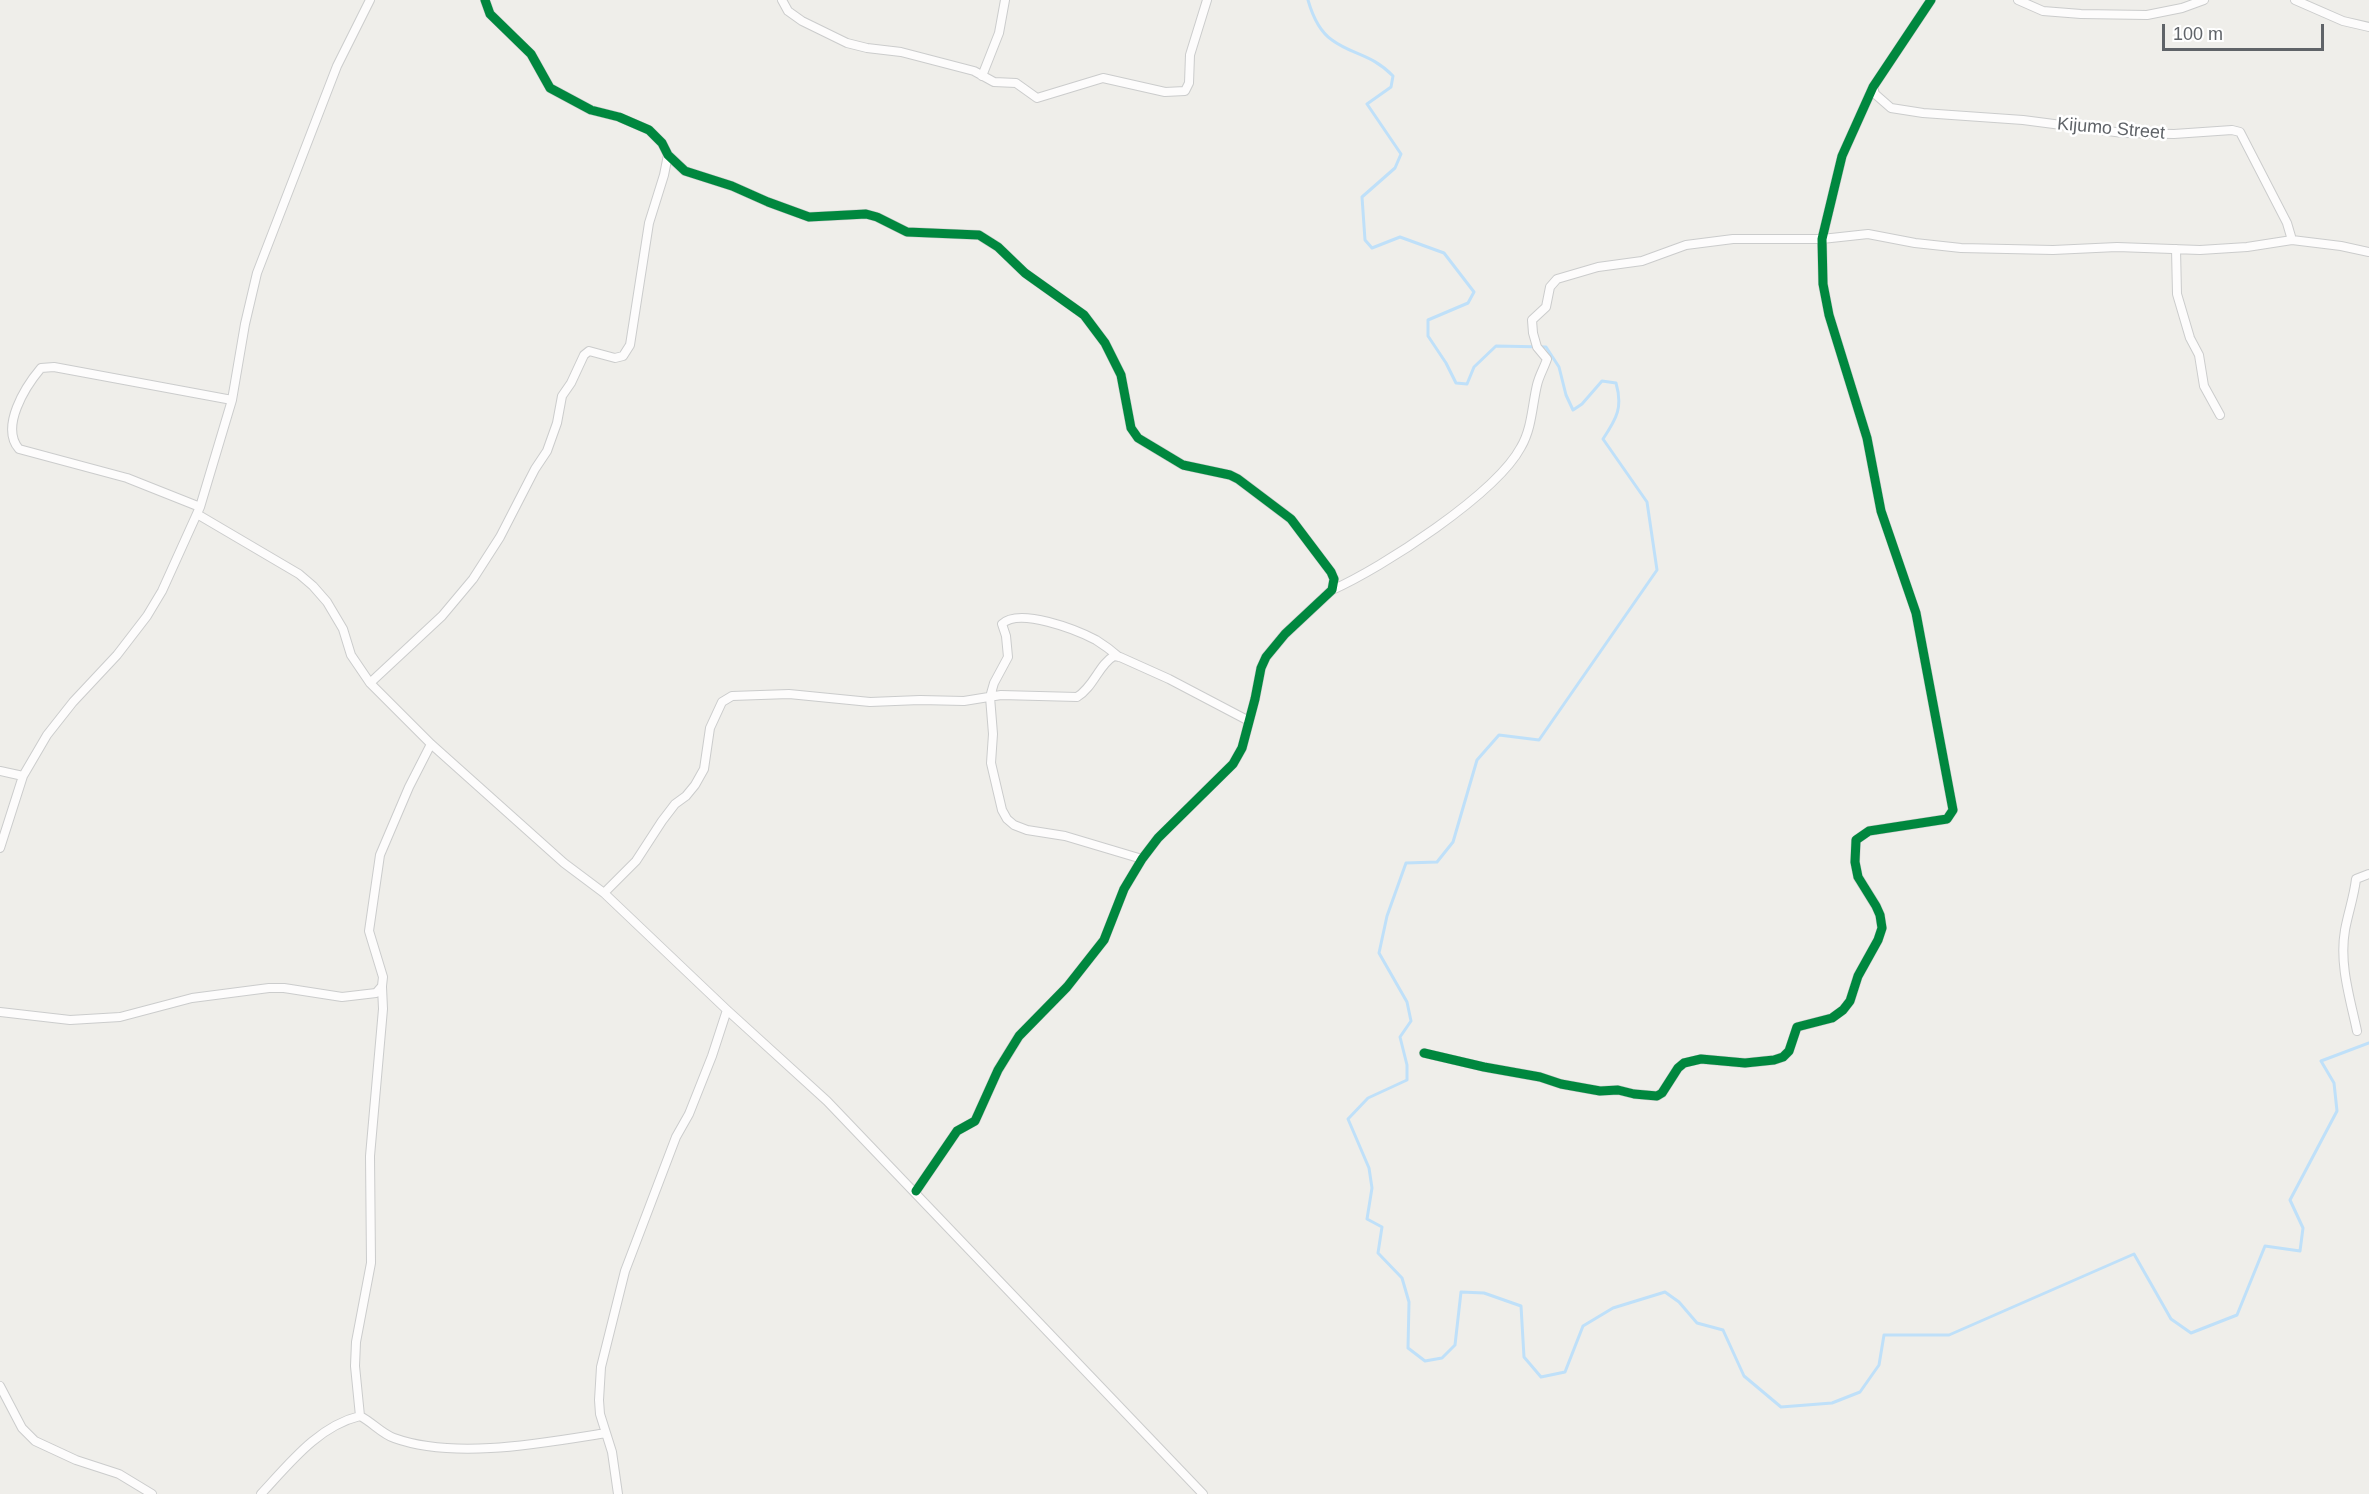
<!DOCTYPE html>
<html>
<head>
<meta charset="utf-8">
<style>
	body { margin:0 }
	#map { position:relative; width:2369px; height:1494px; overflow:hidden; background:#efeeea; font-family:Helvetica,sans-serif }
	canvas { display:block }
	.scale { position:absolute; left:2162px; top:24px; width:162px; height:27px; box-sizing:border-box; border:3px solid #5f6368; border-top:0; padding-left:8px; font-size:18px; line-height:21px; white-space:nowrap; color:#5f6368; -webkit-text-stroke:4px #fff; paint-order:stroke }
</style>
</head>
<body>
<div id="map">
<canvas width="2369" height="1494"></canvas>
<div class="scale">100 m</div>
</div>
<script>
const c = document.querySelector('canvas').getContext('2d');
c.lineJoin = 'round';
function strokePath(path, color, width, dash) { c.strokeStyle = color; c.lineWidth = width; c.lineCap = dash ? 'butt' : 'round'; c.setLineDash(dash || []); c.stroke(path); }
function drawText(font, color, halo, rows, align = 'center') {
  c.font = font + ' Helvetica,sans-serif'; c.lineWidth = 5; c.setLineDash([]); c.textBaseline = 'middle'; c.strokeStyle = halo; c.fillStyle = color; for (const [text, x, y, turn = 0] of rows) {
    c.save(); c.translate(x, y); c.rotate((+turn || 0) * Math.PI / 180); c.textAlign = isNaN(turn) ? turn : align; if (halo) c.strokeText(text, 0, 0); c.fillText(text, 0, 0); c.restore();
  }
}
const stream = new Path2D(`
	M1308,0C1312,14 1319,31 1332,40C1352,55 1372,54 1393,76L1391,87L1367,104L1401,154L1395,168L1362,197L1365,240L1372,248L1400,237L1444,253L1474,292L1468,303L1428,320V336L1446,363L1456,383L1467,384L1474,367L1496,346L1546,347L1559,367L1566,395L1573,410L1582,404L1602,381L1616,383C1623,407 1617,418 1603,439L1647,502L1657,570L1539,740L1499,735L1477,760L1453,842L1437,862L1406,863L1387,916L1379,953L1407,1002L1411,1021L1400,1037L1407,1065V1080L1368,1098L1348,1119L1369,1168L1372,1188L1367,1219L1382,1227L1378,1253L1402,1278L1409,1302L1408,1348L1425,1361L1442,1358L1455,1345L1461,1292L1484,1293L1521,1306L1524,1357L1541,1377L1565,1372L1583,1326L1613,1308L1665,1292L1679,1302L1697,1323L1723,1330L1744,1376L1781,1407L1832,1403L1860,1392L1879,1365L1884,1335H1949L2134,1254L2171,1319L2191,1333L2237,1315L2265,1246L2300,1251L2303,1228L2290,1200L2337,1111L2334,1083L2321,1061L2369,1043`);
const minor = new Path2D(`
	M485,0L490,14L531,54L550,88L591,110L619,117L649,130L662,143L668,155L685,171L732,186L768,202L809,217L866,214L877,217L907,232L979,235L998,247L1025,273L1084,315L1105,343L1121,375L1131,428L1138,438L1183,465L1230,475L1238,479L1291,519L1331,572L1334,579L1332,590L1285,634L1266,657L1261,668L1255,699L1242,748L1233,764L1158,838L1142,859L1124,889L1104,940L1067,987L1019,1036L998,1070L975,1121L957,1131L916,1191
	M782,0L788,11L802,21L847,43L867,48L901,52L974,71L994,82L1016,83L1037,98L1103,78L1165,92L1185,91L1189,83L1190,55L1207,0
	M2018,0L2043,11L2081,14L2147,15L2182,8L2204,0
	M2295,0L2343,21L2369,27
	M982,76L999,33L1005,0
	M1873,87L1875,94L1891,108L1923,113L2023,120L2123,133L2174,134L2232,130L2240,132L2287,223L2292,240
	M2176,249L2177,294L2190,338L2199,355L2204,386L2220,415
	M200,507L127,478L19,449C0,427 25,387 41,368L54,367L232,400
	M197,514L299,574L313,586L327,602L343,629L351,655L370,683L431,744L564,863L604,893L727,1010L827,1101L1203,1494
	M1332,590C1382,568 1496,494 1521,447C1532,428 1532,406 1537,385C1539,376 1544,368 1547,359L1537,347L1533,333L1532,320L1546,307L1550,287L1557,279L1598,267L1642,261L1686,245L1733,239H1822L1868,234L1915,243L1961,248L2053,250L2117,247L2200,250L2247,247L2292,240L2341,246L2369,252
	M1119,657C1112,651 1104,645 1096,640C1077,630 1019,607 1002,624L1006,636L1008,657L994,683L990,697L993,734L991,763L1002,810L1007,819L1014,825L1027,830L1065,836L1142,859
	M370,683L442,616L473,579L500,537L535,469L547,451L557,423L562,396L571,383L584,355L589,351L615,358L623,356L630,345L649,223L664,175L668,155
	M0,771L23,776
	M0,848L23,776L47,735L73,702L117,655L147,616L162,591L200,507L232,400L245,324L257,273L337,66L370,0
	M604,893L636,861L662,821L675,804L686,796L695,785L704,769L710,728L722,702L732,696L789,694L870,702L920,700L964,701L1001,695L1077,697C1094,687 1099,664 1114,656L1120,657L1169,679L1249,721
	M0,1012L70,1020L120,1017L192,998L269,988H284L342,997L376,993L382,986L383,977L369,931L380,855L409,787L431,744
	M2357,1031C2350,998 2339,964 2345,930C2348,913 2354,897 2356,879L2369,874
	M1424,1053L1484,1067L1540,1077L1561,1084L1600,1091L1618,1090L1634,1094L1657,1096L1662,1093L1678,1068L1684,1063L1701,1059L1745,1063L1774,1060L1783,1057L1789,1051L1797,1027L1832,1018L1843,1010L1850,1001L1858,976L1878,940L1882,928L1880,915L1876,906L1858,877L1855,862L1856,840L1869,831L1947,819L1953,810L1916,613L1881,511L1867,438L1829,315L1823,284L1822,239L1842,156L1873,87L1931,0
	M0,1386L22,1428L35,1441L76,1460L119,1474L152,1494
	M360,1416L355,1366L356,1342L371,1263L370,1156L383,1009L382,987
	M261,1494C289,1464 318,1426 360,1416C372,1422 382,1434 394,1438C455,1460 543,1443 606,1433
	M618,1494L612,1452L600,1414L599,1400L601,1367L625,1271L676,1137L689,1114L712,1056L727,1010`);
const cycleway = new Path2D(`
	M485,0L490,14L531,54L550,88L591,110L619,117L649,130L662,143L668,155L685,171L732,186L768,202L809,217L866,214L877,217L907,232L979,235L998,247L1025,273L1084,315L1105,343L1121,375L1131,428L1138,438L1183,465L1230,475L1238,479L1291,519L1331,572L1334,579L1332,590L1285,634L1266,657L1261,668L1255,699L1242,748L1233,764L1158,838L1142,859L1124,889L1104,940L1067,987L1019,1036L998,1070L975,1121L957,1131L916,1191
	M1424,1053L1484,1067L1540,1077L1561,1084L1600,1091L1618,1090L1634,1094L1657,1096L1662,1093L1678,1068L1684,1063L1701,1059L1745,1063L1774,1060L1783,1057L1789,1051L1797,1027L1832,1018L1843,1010L1850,1001L1858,976L1878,940L1882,928L1880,915L1876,906L1858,877L1855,862L1856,840L1869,831L1947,819L1953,810L1916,613L1881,511L1867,438L1829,315L1823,284L1822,239L1842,156L1873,87L1931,0`);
const streetNames = [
	["Kijumo Street",2111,129,5]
];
strokePath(stream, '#bfe0f9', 3);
strokePath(minor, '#cbcccc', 10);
strokePath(minor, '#fdfcfc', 8);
strokePath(cycleway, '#00873e', 9);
drawText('18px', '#5f6368', '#fff', streetNames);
</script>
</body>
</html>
